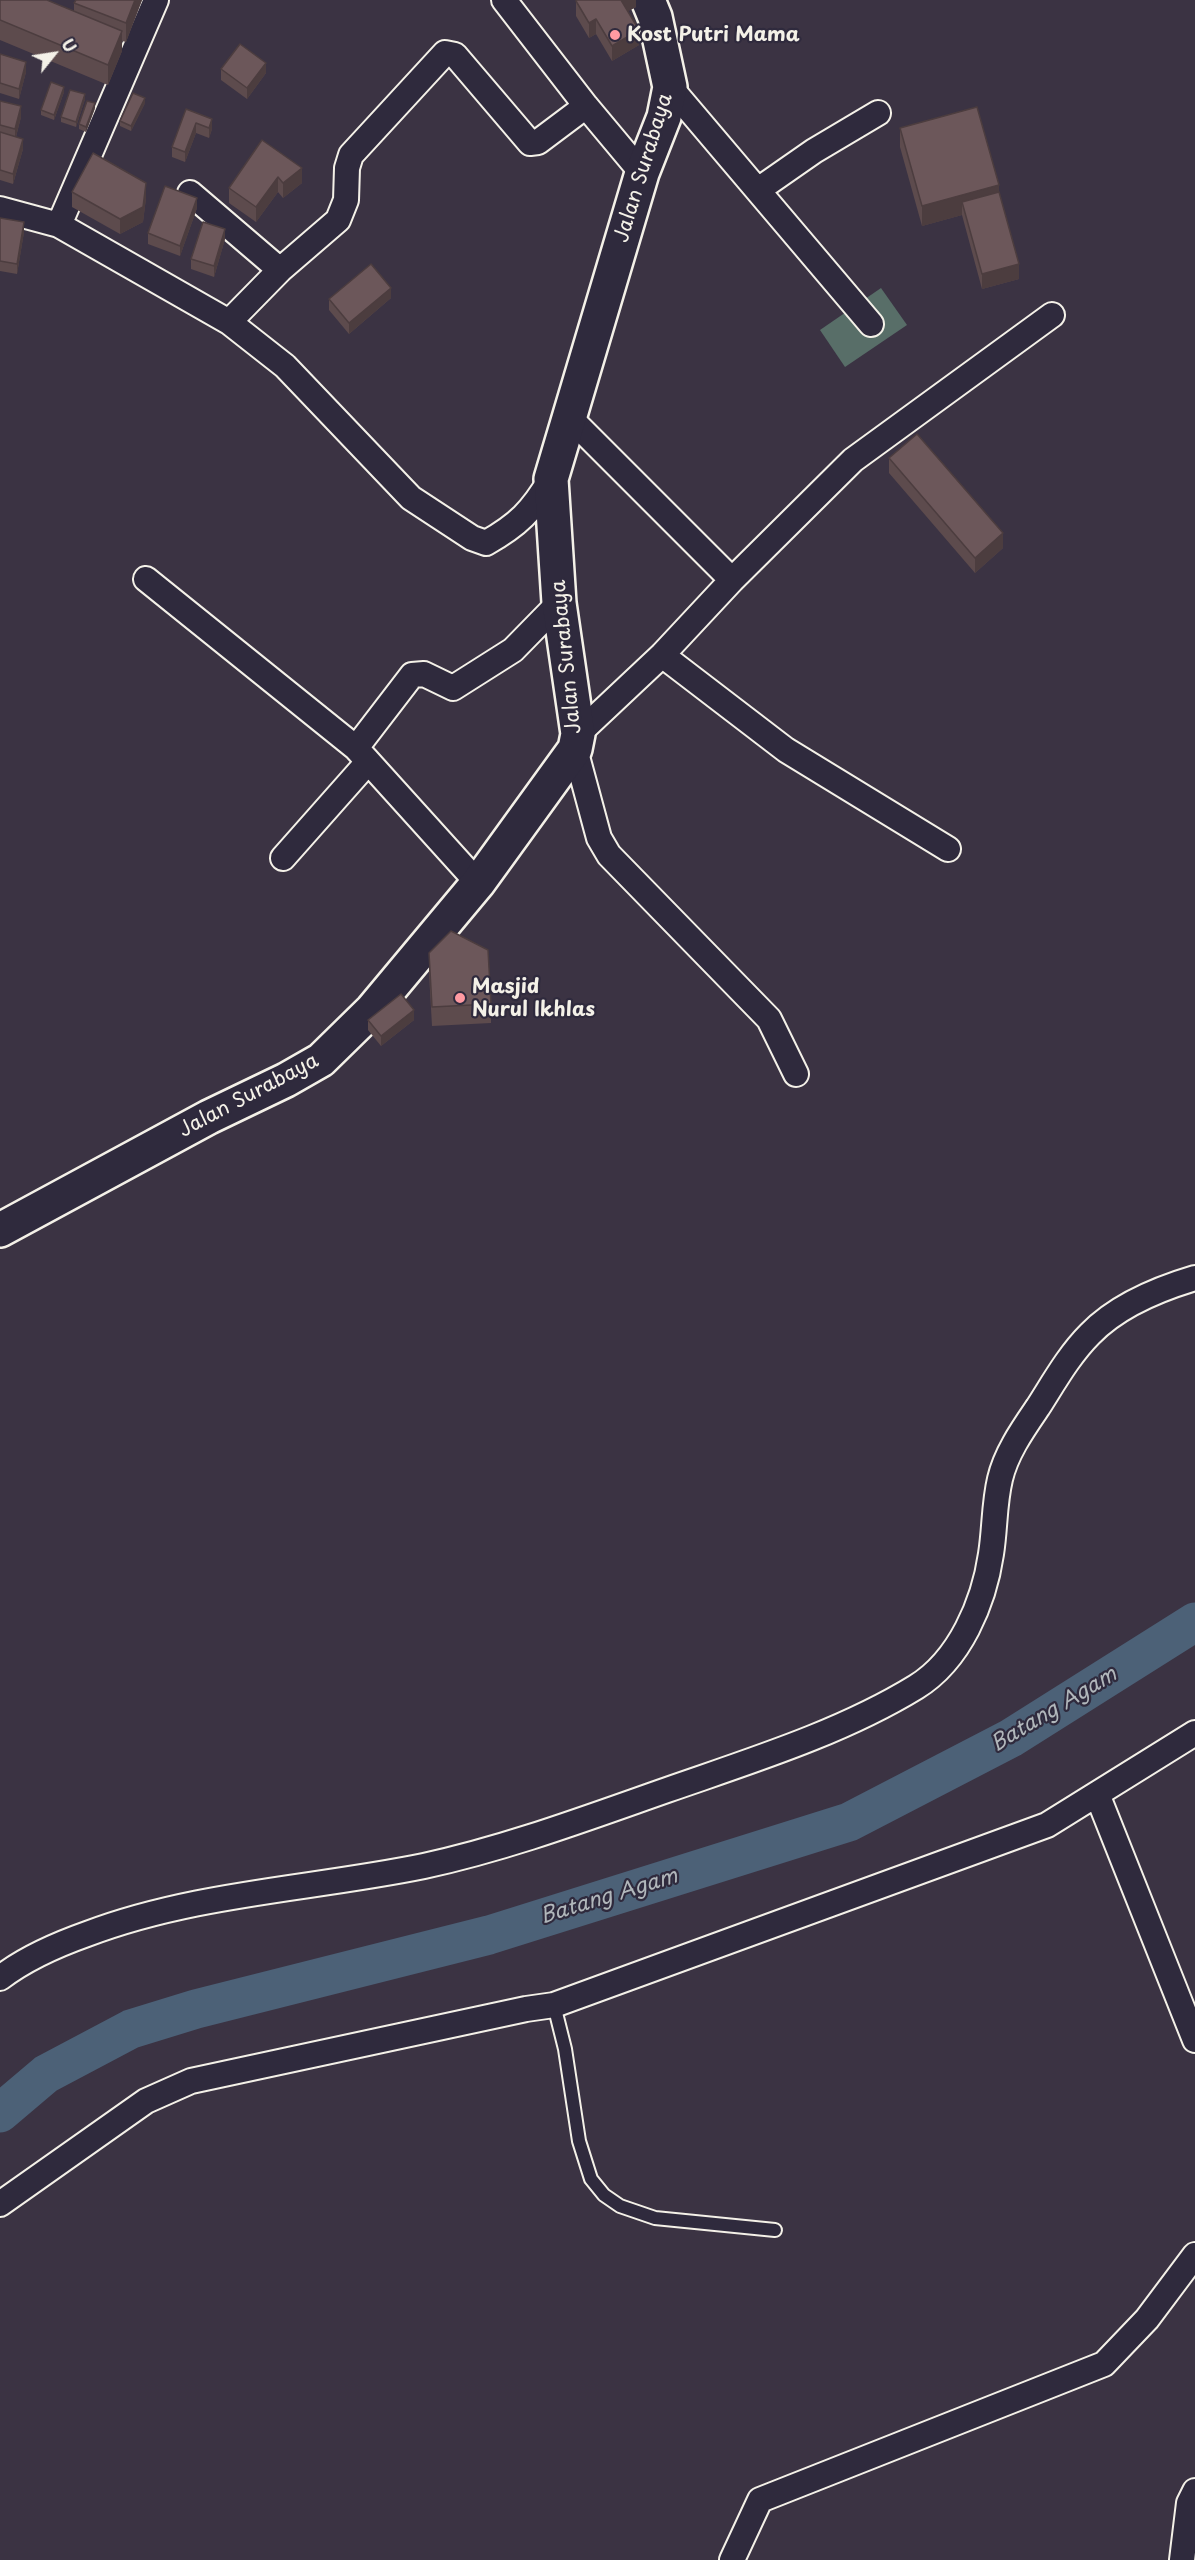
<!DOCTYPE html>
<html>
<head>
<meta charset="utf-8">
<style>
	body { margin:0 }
	#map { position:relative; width:1195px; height:2560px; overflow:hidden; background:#3b3343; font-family:"Playpen Sans",sans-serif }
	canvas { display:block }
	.north { position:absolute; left:24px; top:24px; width:60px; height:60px; -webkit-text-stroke:4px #2f2a3d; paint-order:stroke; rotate:60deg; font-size:16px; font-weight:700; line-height:24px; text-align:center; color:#f4f1e8 }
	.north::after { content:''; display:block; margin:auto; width:21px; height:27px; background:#f4f1e8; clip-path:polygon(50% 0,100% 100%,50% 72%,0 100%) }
</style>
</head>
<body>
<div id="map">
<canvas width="1195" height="2560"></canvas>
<div class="north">U</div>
</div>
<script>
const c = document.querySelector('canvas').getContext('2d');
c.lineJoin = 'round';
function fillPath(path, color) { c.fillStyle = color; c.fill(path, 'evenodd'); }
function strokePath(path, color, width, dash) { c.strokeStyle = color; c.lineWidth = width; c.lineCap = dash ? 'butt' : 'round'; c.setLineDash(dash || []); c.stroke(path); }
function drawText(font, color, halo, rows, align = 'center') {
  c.font = font + ' "Playpen Sans",sans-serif'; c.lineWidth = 4.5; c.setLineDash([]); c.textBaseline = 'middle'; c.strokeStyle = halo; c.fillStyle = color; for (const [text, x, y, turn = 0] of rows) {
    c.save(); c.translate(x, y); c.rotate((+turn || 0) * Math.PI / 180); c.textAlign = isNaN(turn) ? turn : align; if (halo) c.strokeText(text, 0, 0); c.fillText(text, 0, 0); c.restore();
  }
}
const green = new Path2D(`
	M881,288L907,325L845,367L820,330Z`);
const river = new Path2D(`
	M0,2113L46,2074L131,2029L196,2009L489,1935L849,1822L1011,1738L1195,1622`);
const lane = new Path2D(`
	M554,2005L565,2049L579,2141L591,2179L604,2195L620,2206L655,2218L775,2230`);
const street = new Path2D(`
	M504,0L586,106L642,173
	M670,87L871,324
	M758,190L814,151L878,113
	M190,193L280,270L229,322
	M0,209L59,225L229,322L285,366L411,498L472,538L486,543C518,525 532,511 551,479
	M59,225L156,0
	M280,270L338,220L346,200L347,168L351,155L445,53L455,55L530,143L538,142L586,106
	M568,416L732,580
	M146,579L356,748L478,883
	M662,655L786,750L948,849
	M578,734L662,655L732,580L853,460L1052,315
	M356,748L412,675L424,674L453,688L513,650L559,603
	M575,749L599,838L609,855L769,1019L796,1074
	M283,858L368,762
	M1097,1794L1195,2040
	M0,1978C26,1958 56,1945 87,1934C195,1893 312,1889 424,1866C507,1848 587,1818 667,1790C750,1761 841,1733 916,1687C960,1660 984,1602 991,1554C995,1529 994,1504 1000,1479C1006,1453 1023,1429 1038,1407C1054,1382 1069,1355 1090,1334C1118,1305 1158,1289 1195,1278
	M0,2204L146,2101L191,2081L526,2009L554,2005L1047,1825L1195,1733
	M732,2560L760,2500L1104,2364L1147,2319L1195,2255
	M1182,2560L1189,2503L1195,2491`);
const secondary = new Path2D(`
	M0,1230L209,1117L286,1080L321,1060L372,1010L478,883L575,749L578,734L559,603L551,479L642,173L664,117L670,87L655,17L648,0`);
const wall = new Path2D(`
	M0,0L74,11V3L76,0H142L126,42L122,41V51L108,85L0,40Z
	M636,0V7L628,11L639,45L612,61L596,34L589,38L576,16V1Z
	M0,54L26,72L19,99L0,93Z
	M221,69L266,73L247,99L221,80Z
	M64,92L54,120L41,115V110Z
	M85,99L76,127L61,122V117Z
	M0,101L21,117L16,137L23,149L13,184L0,180Z
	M145,103L131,131L120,126V121Z
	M95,108L86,132L79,129V124Z
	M186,109L212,129L209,138L196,133L185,162L172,157V147Z
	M900,128L999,193L1019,279L982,289L962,215L922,226L900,147Z
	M262,140L302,183L283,198L278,192L256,222L229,203V188Z
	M72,192L146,198L143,222L120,234L72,207Z
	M197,208L180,256L148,244V233Z
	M0,218L24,232L17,274L0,271Z
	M225,239L214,277L191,269V259Z
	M391,298L349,334L329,310V299Z
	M889,458L1003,548L975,573L889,473Z
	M429,953L491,1004V1023L432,1026L429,973Z
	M368,1020H414L381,1046L368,1030Z`);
const shadedWall = new Path2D(`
	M135,0H142L126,42V23Z
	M621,0H636V7L621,15Z
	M596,19V34L589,38V23Z
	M639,30V45L612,61V46Z
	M122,31V51L108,85V65Z
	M26,62V72L19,99V89Z
	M266,63V73L247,99V88Z
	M64,87V92L54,120V115Z
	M85,94V99L76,127V122Z
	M145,98V103L131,131V126Z
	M95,103V108L86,132V127Z
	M21,106V117L15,140V129Z
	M212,119V129L209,138V128Z
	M196,123V133L185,162V152Z
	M23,139V149L13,184V174Z
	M302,168V183L283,198V183Z
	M278,177V192L256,222V207Z
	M146,183V198L143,222L120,234V219Z
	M999,185V204L962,202V215L922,226V206Z
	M197,198V208L180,256V246Z
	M24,222V232L17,274V264Z
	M225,229V239L214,277V266Z
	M1019,264V279L982,289V274Z
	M391,288V298L349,334V323Z
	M1003,533V548L975,573V558Z
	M414,1010V1020L381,1046V1036Z`);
const building = new Path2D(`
	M0,0H47L122,31L108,65L0,20Z
	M76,0H135L126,23L74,3Z
	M577,0H621L639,30L612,46L596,19L589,23L576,1Z
	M240,44L266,63L247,88L221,69Z
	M0,54L26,62L19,89L0,83Z
	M51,82L64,87L54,115L41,110Z
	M70,90L85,94L76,122L61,117Z
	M133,93L145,98L131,126L120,121Z
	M0,101L21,106L15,129L0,125Z
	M87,101L95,103L86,127L79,124Z
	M977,107L999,185L922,206L900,128Z
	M186,109L212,119L209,128L196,123L185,152L172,147Z
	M0,132L23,139L13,174L0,170Z
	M262,140L302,168L283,183L278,177L256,207L229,188Z
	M93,153L146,183L143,207L120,219L72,192Z
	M165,186L197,198L180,246L148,233Z
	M999,192L1019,264L982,274L962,202Z
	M0,218L24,222L17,264L0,261Z
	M203,222L225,229L214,266L191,259Z
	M371,264L391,288L349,323L329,299Z
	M917,434L1003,533L975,558L889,458Z
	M451,931L488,950L491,1004L432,1007L429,953Z
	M401,994L414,1010L381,1036L368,1020Z`);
const markers = [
	[615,35,6,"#ff9aa2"],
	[460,998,6,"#ff9aa2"]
];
const poiNames = [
	["Kost Putri Mama",627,35],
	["Masjid",472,987],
	["Nurul Ikhlas",472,1010]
];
const streetNames = [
	["Jalan Surabaya",644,168,-73],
	["Jalan Surabaya",567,657,-96],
	["Jalan Surabaya",249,1096,-28]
];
const waterNames = [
	["Batang Agam",1054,1710,-31],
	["Batang Agam",609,1897,-17]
];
fillPath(green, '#586e68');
strokePath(river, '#4c6177', 39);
strokePath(lane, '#f4f1e8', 16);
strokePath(street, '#f4f1e8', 28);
strokePath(secondary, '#f4f1e8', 38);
strokePath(lane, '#2f2a3d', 12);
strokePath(street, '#2f2a3d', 24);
strokePath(secondary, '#2f2a3d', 33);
fillPath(wall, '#5d4b4d');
fillPath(shadedWall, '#4c3d3f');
fillPath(building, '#6c575a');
strokePath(building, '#4c3d3f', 1.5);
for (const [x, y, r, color] of markers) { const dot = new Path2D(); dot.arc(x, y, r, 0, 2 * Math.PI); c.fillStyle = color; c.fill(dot); strokePath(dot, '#2f2a3d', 2); }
drawText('bold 20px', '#f4f1e8', '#2f2a3d', poiNames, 'left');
drawText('20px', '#f4f1e8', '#2f2a3d', streetNames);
drawText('italic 21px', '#b1b7bb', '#2f2a3d', waterNames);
</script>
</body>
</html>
